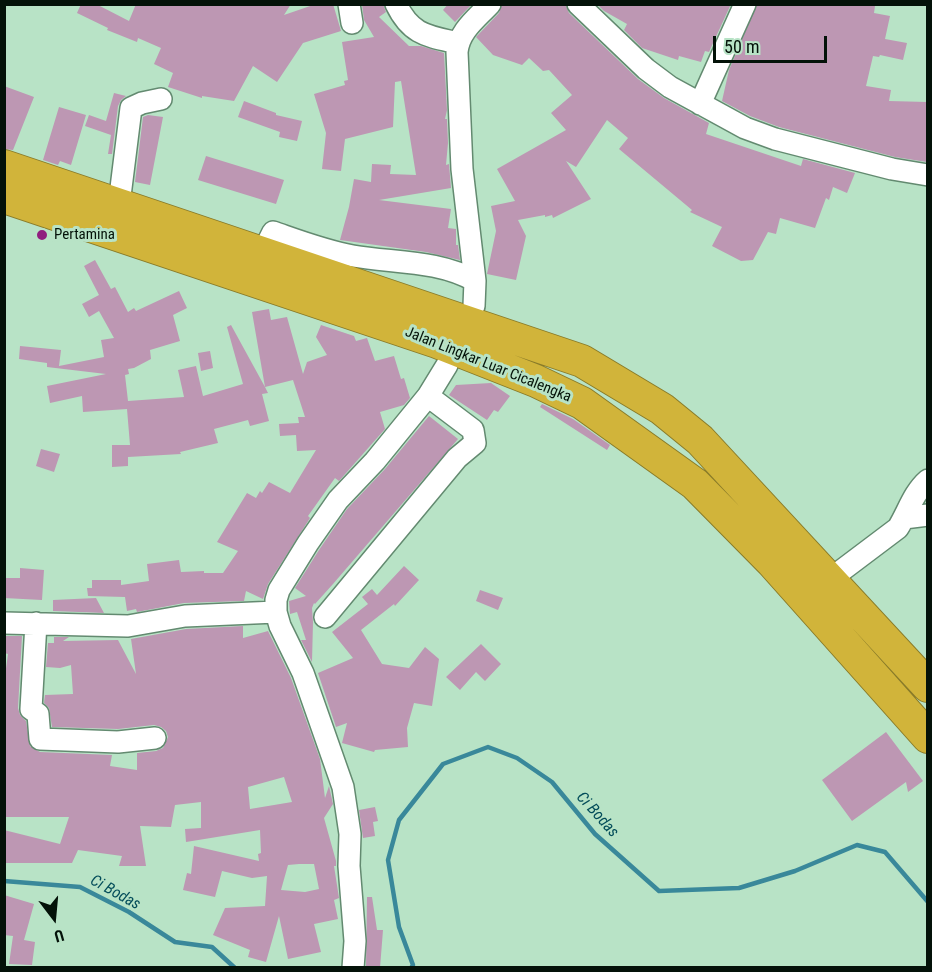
<!DOCTYPE html>
<html>
<head>
<meta charset="utf-8">
<style>
	body { margin:0 }
	#map { position:relative; width:932px; height:972px; overflow:hidden; background:#b8e3c6; font-family:"Roboto Condensed",sans-serif }
	canvas { display:block }
	.frame { position:absolute; inset:0; border:6px solid #041209; pointer-events:none }
	.north { position:absolute; left:24px; top:888px; width:60px; height:60px; -webkit-text-stroke:4px #b8e3c6; paint-order:stroke; rotate:164deg; font-size:16px; font-weight:700; line-height:24px; text-align:center; color:#041209 }
	.north::after { content:''; display:block; margin:auto; width:21px; height:27px; background:#041209; clip-path:polygon(50% 0,100% 100%,50% 72%,0 100%) }
	.scale { position:absolute; left:713px; top:36px; width:114px; height:27px; box-sizing:border-box; border:3px solid #041209; border-top:0; padding-left:8px; font-size:18px; line-height:21px; white-space:nowrap; color:#041209; -webkit-text-stroke:4px #b8e3c6; paint-order:stroke }
</style>
</head>
<body>
<div id="map">
<canvas width="932" height="972"></canvas>
<div class="frame"></div>
<div class="north">U</div>
<div class="scale">50 m</div>
</div>
<script>
const c = document.querySelector('canvas').getContext('2d');
c.lineJoin = 'round';
function strokePath(path, color, width, dash) { c.strokeStyle = color; c.lineWidth = width; c.lineCap = dash ? 'butt' : 'round'; c.setLineDash(dash || []); c.stroke(path); }
function fillPath(path, color) { c.fillStyle = color; c.fill(path, 'evenodd'); }
function drawText(font, color, halo, rows, align = 'center') {
  c.font = font + ' "Roboto Condensed",sans-serif'; c.lineWidth = 6; c.setLineDash([]); c.textBaseline = 'middle'; c.strokeStyle = halo; c.fillStyle = color; for (const [text, x, y, turn = 0] of rows) {
    c.save(); c.translate(x, y); c.rotate((+turn || 0) * Math.PI / 180); c.textAlign = isNaN(turn) ? turn : align; if (halo) c.strokeText(text, 0, 0); c.fillText(text, 0, 0); c.restore();
  }
}
const stream = new Path2D(`
	M4,881L80,887L129,912L175,942L212,947L235,968
	M411,968L413,965L399,927L388,860L399,820L443,764L488,747L517,758L552,782L595,834L659,891L739,888L795,871L857,845L885,852L928,902`);
const building = new Path2D(`
	M81,4H96L129,21L136,4H291L284,15L316,4H333L341,31L303,43L277,82L253,66L234,101L202,96V98L168,87L173,73L154,64L161,48L138,38L137,42L107,30L108,28L77,13Z
	M362,4H383L386,12L379,17L409,46H421L444,53L447,110L445,119H447L448,143L446,165L449,164L451,188L379,200L451,209L448,228L456,229V245H458L460,260L426,252L340,240L349,207L354,179L371,182L372,164L391,165L390,174L416,175L401,81L395,82L393,127L345,139L341,171L322,169L326,133L314,94L345,85L344,81L348,80L342,42L374,37L364,20Z
	M448,4H472L455,22L443,10Z
	M502,4H565L569,13L638,79L664,98L709,123L706,134L801,166L803,159L855,173L847,193L833,187L829,200L826,198L815,228L780,218L776,234L768,232L753,260L741,261L712,246L722,227L690,212L692,210L619,149L628,138L607,120L576,167L566,161L591,199L553,218L552,215L545,217V215L518,220L526,236L516,280L487,274L496,231L491,206L515,201L497,169L566,130L551,113L572,95L549,70L543,71L529,58L522,65L493,55L476,37L499,13Z
	M597,4H731L709,52L705,51L701,62L679,56L678,60L642,48L624,30L627,24L604,11Z
	M757,4H868L875,6L874,13L890,16L885,39L907,43L903,60L880,55L879,57L873,56L866,86L891,90L889,101L927,102V162L895,157L779,127L750,116L722,101L729,70Z
	M4,86L34,97L13,150L4,149Z
	M114,93L126,96L121,100L118,106L112,154H108L111,135L85,126L89,115L106,121Z
	M244,101L276,113V115L302,121L297,141L279,137L280,132L238,117Z
	M59,107L86,115L71,165L60,161L58,165L43,160Z
	M148,115L163,117L150,185L135,182L143,117Z
	M206,156L284,180L276,204L198,180Z
	M95,260L111,289L115,287L128,312L134,308L136,311L179,291L187,308L173,315L180,341L150,350L151,359L134,368L128,369L129,374L125,375L128,401L184,397L178,370L196,366L203,396L243,384L227,327L231,325L265,387L252,312L269,309L271,320L287,317L303,374L307,362L327,355L316,337L321,325L354,336L356,341L367,338L375,361L394,356L401,379L404,378L410,398L404,405L380,412L385,429L339,481L335,478L308,516L310,518L268,584L263,599L246,591L244,601L184,603L137,612L136,609L127,611L125,597L88,596L87,588H92V580H121V585L149,581L147,564L179,560L181,572L204,571V573H223L238,551L217,542L247,493L256,498L260,491L262,493L269,482L290,493L316,450L297,451L296,435L280,436L279,424L299,423L298,417H305L293,380L265,387L268,393L262,394L269,421L250,426L248,420L214,429L218,443L180,452L181,454L128,457V466L112,467V445H130L127,409L83,412L82,396L50,403L47,386L106,374L47,367V363L19,359L20,346L61,350L59,366L104,357L101,340L114,338L99,311L89,317L82,304L99,295L84,266Z
	M210,351L213,368L201,371L198,353Z
	M491,383L510,396L498,412L494,410L487,420L449,395L456,385Z
	M542,404L573,419L610,445L607,450L540,407Z
	M429,416L458,439L333,584L315,604L314,603L312,608L313,622L312,662L301,640H306L297,612L290,614L289,601L306,596L295,588L319,550L347,509L385,469Z
	M41,449L60,454L54,472L36,466Z
	M404,566L419,580L395,606L394,604L361,630L382,664L409,668L425,647L439,659L432,706L414,703L407,728L408,747L375,750L374,752L342,743L347,723L336,727L318,673L353,658L332,632L368,604L362,597L372,589L377,595Z
	M20,568L44,570L42,600L4,598V578H20Z
	M480,590L503,598L498,610L476,601Z
	M96,598L104,613L53,611V600Z
	M243,626V638L268,631L291,678L320,759L325,798L329,786L333,804L324,818L336,861V866H334L339,898L334,900L338,919L314,924L321,952L288,959L279,916L266,962L248,957L250,950L213,935L225,908L265,906L267,876L252,878L222,871L215,897L183,890L187,873L191,874L194,846L259,861L258,854L261,853L260,830L186,842L185,829L201,828V802L175,805L171,827L140,826L146,866H119L122,856L78,850L72,863H4V830L60,844L69,817H4V683L8,654L4,653V636H22L18,708L20,715L26,721L30,746L40,752L112,755L110,766L137,770V753L156,751L163,748L168,737L166,731L161,727L154,725L118,729L52,727L49,708L44,703L45,695L73,694L71,665L60,668L46,667L48,643H54V637H69L63,641L118,640L136,674L131,639L186,629ZM284,777L292,802L250,809L248,787ZM299,864H314L319,889L305,892L281,890L288,865Z
	M481,644L501,664L485,681L476,672L460,690L446,677Z
	M886,732L923,781L908,792L906,782L852,821L822,780Z
	M375,807L378,821L373,822L375,836L363,838L359,810Z
	M4,895L34,904L24,940L35,942L32,965L9,964L13,936L4,935Z
	M367,897H372L377,930H383L380,968H366Z`);
const minor = new Path2D(`
	M349,4L352,23
	M396,4C411,35 427,36 458,43
	M578,4L646,69L670,87L745,128L775,139L892,169L928,175
	M700,104L745,4
	M119,204L131,108L142,103L161,99
	M263,252L273,232C299,241 325,251 353,256C393,263 439,260 475,281
	M474,306L475,281L462,169L457,52C459,31 476,19 490,4
	M904,518L928,515
	M829,580L898,528C908,512 913,493 928,480
	M325,617L457,458L475,443L473,430L428,396
	M4,623L128,626L185,616L276,612
	M36,623L31,709L38,714L40,739L118,742L155,738
	M353,968L355,941L349,866L350,834L343,787L303,673L280,626L276,612V600L279,590L308,543L338,500L375,461L428,396L447,365`);
const highway = new Path2D(`
	M4,166L582,361L662,409L700,440L928,686
	M4,197L437,342L536,381L582,403L695,484L772,562L928,737`);
const markers = [
	[42,235,6,"#901f7f"]
];
const poiNames = [
	["Pertamina",54,235]
];
const streetNames = [
	["Jalan Lingkar Luar Cicalengka",488,365,22]
];
const waterNames = [
	["Ci Bodas",597,815,48],
	["Ci Bodas",115,893,29]
];
strokePath(stream, '#39889a', 4.5);
fillPath(building, '#bd97b3');
strokePath(minor, '#638a70', 24);
strokePath(highway, '#897b29', 34);
strokePath(minor, '#fff', 21);
strokePath(highway, '#d1b43a', 32);
for (const [x, y, r, color] of markers) { const dot = new Path2D(); dot.arc(x, y, r, 0, 2 * Math.PI); c.fillStyle = color; c.fill(dot); strokePath(dot, '#b8e3c6', 2); }
drawText('15px', '#041209', '#b8e3c6', poiNames, 'left');
drawText('15px', '#041209', '#b8e3c6', streetNames);
drawText('italic 16px', '#044d5a', '#b8e3c6', waterNames);
</script>
</body>
</html>
